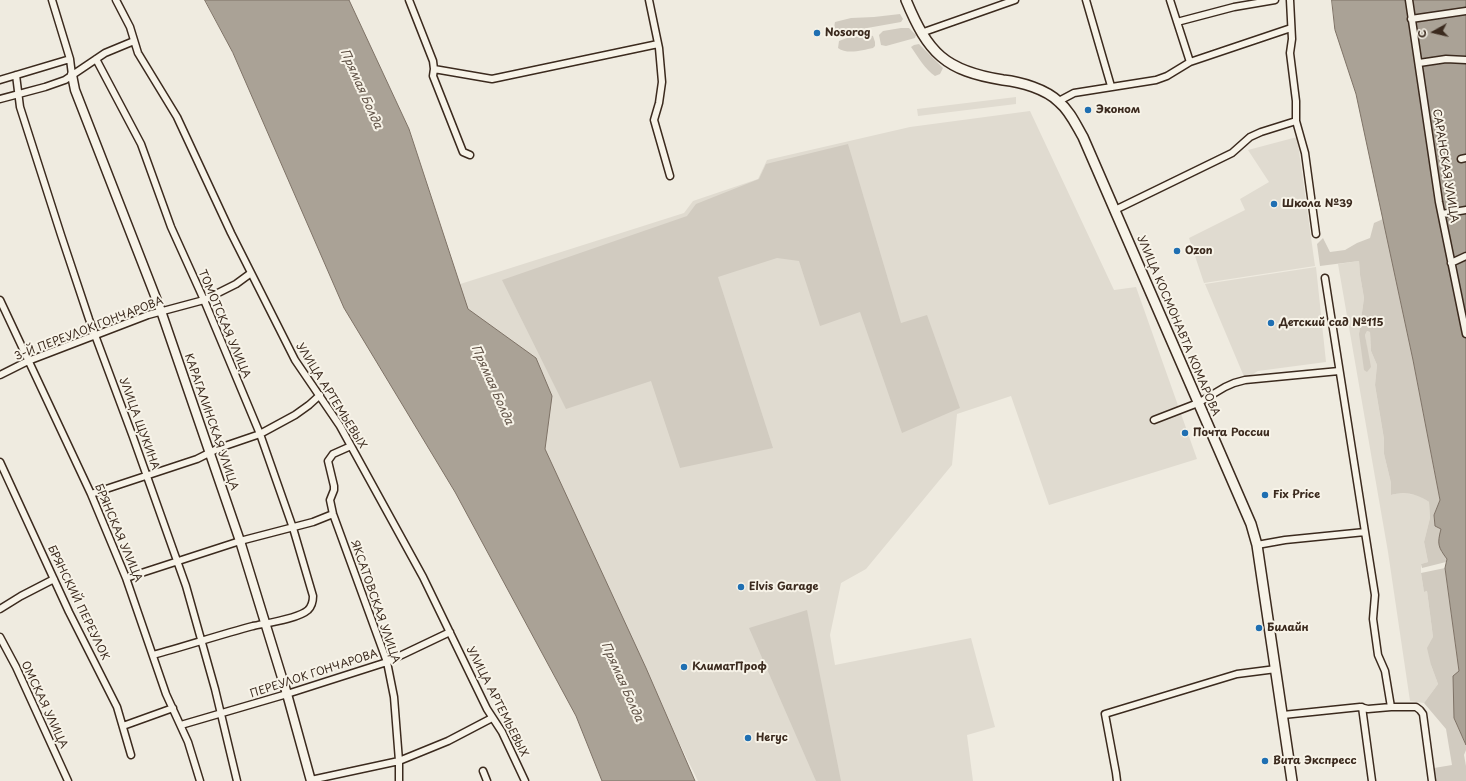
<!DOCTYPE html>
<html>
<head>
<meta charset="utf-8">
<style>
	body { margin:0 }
	#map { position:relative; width:1466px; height:781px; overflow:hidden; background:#efebe0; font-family:"Playpen Sans",sans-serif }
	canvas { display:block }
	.north { position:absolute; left:1414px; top:12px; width:40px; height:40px; -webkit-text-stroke:3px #f7f3e8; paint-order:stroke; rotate:262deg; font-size:11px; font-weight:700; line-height:16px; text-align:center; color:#3b2a1e }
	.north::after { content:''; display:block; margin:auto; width:14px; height:18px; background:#3b2a1e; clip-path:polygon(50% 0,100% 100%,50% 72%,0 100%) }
</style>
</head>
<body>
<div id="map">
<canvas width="1466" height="781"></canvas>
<div class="north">С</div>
</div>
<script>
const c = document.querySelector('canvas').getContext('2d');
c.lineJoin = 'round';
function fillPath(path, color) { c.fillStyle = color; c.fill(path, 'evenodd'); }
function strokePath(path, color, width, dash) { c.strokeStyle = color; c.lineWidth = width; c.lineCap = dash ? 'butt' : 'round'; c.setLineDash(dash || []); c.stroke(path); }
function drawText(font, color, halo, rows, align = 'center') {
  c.font = font + ' "Playpen Sans",sans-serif'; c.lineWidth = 4; c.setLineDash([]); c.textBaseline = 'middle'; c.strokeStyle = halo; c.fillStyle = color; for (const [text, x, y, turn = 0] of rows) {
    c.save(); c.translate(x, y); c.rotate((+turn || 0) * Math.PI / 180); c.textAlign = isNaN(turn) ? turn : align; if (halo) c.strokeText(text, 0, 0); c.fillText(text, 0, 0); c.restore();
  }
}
const built = new Path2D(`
	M1016,97V104L918,116L917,109Z
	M1030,111L1114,290L1136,287L1197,459L1049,505L1011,396L957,414L952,465L866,569L841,583L830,635L835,665L971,638L995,727L967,735L973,781H698L454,286L684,213L693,201L758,179L767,160L910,127Z
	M1297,137L1315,266L1204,283L1189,238L1245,210L1240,199L1269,182L1248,150Z
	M1359,261L1360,275L1364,298L1359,334L1367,348L1365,335L1367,331L1370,332L1371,351L1377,365L1375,385L1384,439V454L1391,483V495L1399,493L1419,495L1429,502L1430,518L1424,542L1428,562L1421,564V573L1424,592L1427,591L1433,637L1431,665L1438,684L1424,703L1410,701L1388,552L1338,264Z
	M1316,267L1326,362L1258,371L1245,379L1205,284Z`);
const green = new Path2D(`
	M900,14L903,19L901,22L839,33C834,30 834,27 835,22L851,18L874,17Z
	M901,28H909L916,35L915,38L886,46L881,45L879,35L883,31Z
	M868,35L873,36L875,42V46L873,48C863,50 847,55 838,48L839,41L847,38Z
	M919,44L943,68L940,74L935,76C925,69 918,57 911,47L914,45Z
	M848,144L901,323L927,315L960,408L902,433L860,312L820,326L799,261L777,258L718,277L773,448L680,468L651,381L566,409L502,280L687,216L696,204L759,179L766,164Z
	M1383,219L1413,360L1440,500L1434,515L1435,526L1441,529V551L1447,559L1446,562L1422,568L1421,564L1428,562L1424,542L1430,518L1429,502C1418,494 1404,491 1391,495V483L1384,454V439L1375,385L1377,365L1371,351L1370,332L1367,331L1365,335L1371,367L1367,372L1364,370L1359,334L1364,298L1360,275L1359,261L1320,266L1317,244L1323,238L1330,252L1345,250L1357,243L1370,238L1374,223Z
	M1445,568L1459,671L1454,718L1466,745V750L1464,755L1466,766V781H1435L1434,768L1452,765L1446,729L1424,703L1438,684L1431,665L1427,648L1433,637L1427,591L1424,592L1421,573Z
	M807,610L841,781H816L749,628Z`);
const water = new Path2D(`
	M205,0H349L409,129L468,309L536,358L552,396L545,449L646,668L695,781H602L576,716L455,492L344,308L233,53Z
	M1332,0H1466V745L1454,718L1453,676L1459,671L1445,568L1447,559C1438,547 1437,544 1441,529L1435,526L1434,515L1440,500L1413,360L1356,94L1335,30Z`);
const minor = new Path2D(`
	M52,0L70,59L72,75
	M116,0L130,27L138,53L177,117L231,233L295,360L340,426L423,577L487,709L502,732L525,781
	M409,0L433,61L434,69L433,76L463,152L470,155
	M649,0L659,48L662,82L659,103L654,120L670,176
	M1086,0L1111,86
	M1170,0L1190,62
	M1290,0L1292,39L1290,53L1296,101V121L1305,153L1316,234
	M1409,0L1439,202L1466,334
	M1411,19L1466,11
	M1177,22L1234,7L1275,0
	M921,33L1015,0
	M96,59L141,144L171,227L204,300L260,434L293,528L313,596C313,601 312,606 308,610C298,619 267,623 253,626C219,635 186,646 153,655
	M1419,63L1446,59L1466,60
	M434,69L492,79L658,44
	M16,75L20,107L61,235L89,319L133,437L186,586L215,689L237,781
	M0,80L70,59
	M0,99L45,87L65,80L105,53L134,41
	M1059,101L1074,93L1156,80L1167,76L1190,62L1291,28
	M1461,159L1466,158
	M1115,210L1232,153L1250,137L1261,132L1296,121
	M1442,214L1466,210
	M1451,263L1466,256
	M0,300L91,494L126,578L166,694L188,742L200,781
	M0,375L28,361L148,315L204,300L236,284L251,273
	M1154,420L1198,403L1225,387L1234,383L1245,380L1339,371
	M351,446L333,454L328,461L334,486V490L330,500L333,514L387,662L394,697L399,761V781
	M0,462L69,612L117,707L131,755
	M91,494L197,459L219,448L260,434L295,415L309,405L320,395
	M1365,532L1375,595L1373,619L1378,655L1385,671L1391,707
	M1257,545L1285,540L1365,532L1325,278
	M126,578L240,541L313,522L333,514
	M0,609L21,596L54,579
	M0,637L16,667L68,781
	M1362,707L1372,781
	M1283,715L1360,707L1368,709L1391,707H1416L1420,710L1423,714L1432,781
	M181,725L287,694L387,662L450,632
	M123,726L173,708
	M483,771L487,781
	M311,780L399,761L448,741L492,718
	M1117,781L1116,773L1105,714L1237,674L1276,669`);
const tertiary = new Path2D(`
	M72,75L75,90L161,311L240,541L287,694L311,781`);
const secondary = new Path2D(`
	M906,0C928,53 945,71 1003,80C1021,82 1046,89 1059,102C1070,111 1076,125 1083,137L1251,524L1257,545L1292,781`);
const markers = [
	[817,33,4,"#1f6fb2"],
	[1088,110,4,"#1f6fb2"],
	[1274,204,4,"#1f6fb2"],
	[1177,251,4,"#1f6fb2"],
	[1271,323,4,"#1f6fb2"],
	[1185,433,4,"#1f6fb2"],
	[1265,495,4,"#1f6fb2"],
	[741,587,4,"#1f6fb2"],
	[1259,628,4,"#1f6fb2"],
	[684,667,4,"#1f6fb2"],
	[748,738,4,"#1f6fb2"],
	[1265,761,4,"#1f6fb2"]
];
const poiNames = [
	["Nosorog",825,33],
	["Эконом",1096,110],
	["Школа №39",1282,204],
	["Ozon",1185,251],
	["Детский сад №115",1279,323],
	["Почта России",1193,433],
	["Fix Price",1273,495],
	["Elvis Garage",749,587],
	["Билайн",1267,628],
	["КлиматПроф",692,667],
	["Негус",756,738],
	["Вита Экспресс",1273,761]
];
const streetNames = [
	["САРАНСКАЯ УЛИЦА",1445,166,81],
	["ТОМОТСКАЯ УЛИЦА",224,324,67],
	["УЛИЦА КОСМОНАВТА КОМАРОВА",1178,326,67],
	["3-Й ПЕРЕУЛОК ГОНЧАРОВА",89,329,-21],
	["УЛИЦА АРТЕМЬЕВЫХ",331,396,58],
	["КАРАГАЛИНСКАЯ УЛИЦА",211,422,71],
	["УЛИЦА ЩУКИНА",139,424,70],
	["БРЯНСКАЯ УЛИЦА",118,533,67],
	["ЯКСАТОВСКАЯ УЛИЦА",375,602,71],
	["БРЯНСКИЙ ПЕРЕУЛОК",78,603,64],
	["ПЕРЕУЛОК ГОНЧАРОВА",314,674,-18],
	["УЛИЦА АРТЕМЬЕВЫХ",497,702,63],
	["ОМСКАЯ УЛИЦА",44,705,65]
];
const waterNames = [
	["Прямая Болда",361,89,66],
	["Прямая Болда",492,385,66],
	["Прямая Болда",622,682,66]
];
fillPath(built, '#e0dbd0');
fillPath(green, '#d1cbc0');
fillPath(water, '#aaa296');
strokePath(water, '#7e7266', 1);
strokePath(minor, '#3b2a1e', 9);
strokePath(tertiary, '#3b2a1e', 11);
strokePath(secondary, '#3b2a1e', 12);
strokePath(minor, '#f7f3e8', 6);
strokePath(tertiary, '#f7f3e8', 8);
strokePath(secondary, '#f7f3e8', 9);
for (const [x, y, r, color] of markers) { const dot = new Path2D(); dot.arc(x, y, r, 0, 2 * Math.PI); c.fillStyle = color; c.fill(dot); strokePath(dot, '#f7f3e8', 1.5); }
drawText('bold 11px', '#3b2a1e', '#f7f3e8', poiNames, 'left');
drawText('11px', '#3b2a1e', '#f7f3e8', streetNames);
drawText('italic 12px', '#625448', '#f7f3e8', waterNames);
</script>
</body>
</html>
